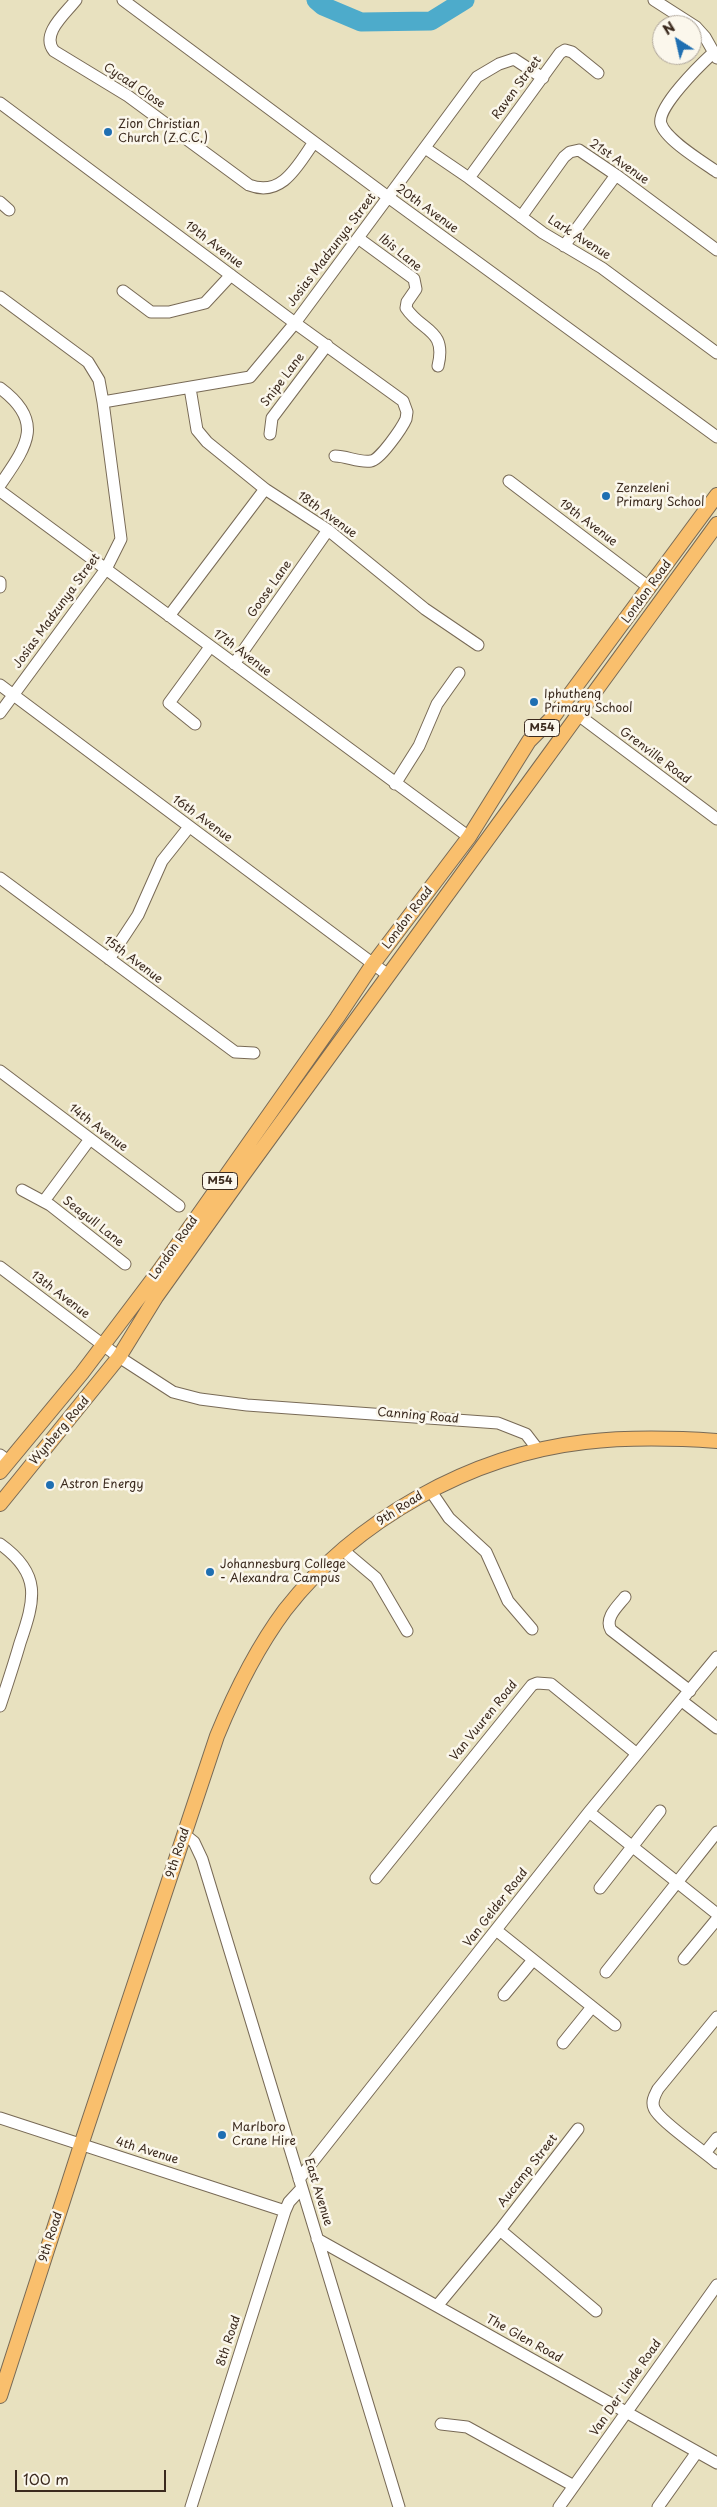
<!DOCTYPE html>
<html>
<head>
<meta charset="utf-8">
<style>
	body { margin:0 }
	#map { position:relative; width:717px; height:2507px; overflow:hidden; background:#e8e1bf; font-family:"Playpen Sans",sans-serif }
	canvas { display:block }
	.north { position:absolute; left:652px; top:15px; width:50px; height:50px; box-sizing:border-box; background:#fbf7ec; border:1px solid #aea59a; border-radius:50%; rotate:325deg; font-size:14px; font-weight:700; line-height:20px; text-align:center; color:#3b2a1e }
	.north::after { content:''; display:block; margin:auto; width:18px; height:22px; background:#1f6fb2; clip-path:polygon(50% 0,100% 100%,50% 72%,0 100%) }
	.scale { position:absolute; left:15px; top:2470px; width:151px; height:22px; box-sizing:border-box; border:2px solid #3b2a1e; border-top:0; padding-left:6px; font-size:15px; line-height:18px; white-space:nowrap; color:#3b2a1e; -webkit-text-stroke:4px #fbf7ec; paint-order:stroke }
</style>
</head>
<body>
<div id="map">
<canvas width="717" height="2507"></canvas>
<div class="north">N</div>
<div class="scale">100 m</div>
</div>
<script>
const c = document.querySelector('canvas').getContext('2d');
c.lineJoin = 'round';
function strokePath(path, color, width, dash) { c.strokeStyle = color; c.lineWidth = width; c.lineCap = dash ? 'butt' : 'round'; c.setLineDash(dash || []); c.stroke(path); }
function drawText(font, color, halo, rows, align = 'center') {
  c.font = font + ' "Playpen Sans",sans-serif'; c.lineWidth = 5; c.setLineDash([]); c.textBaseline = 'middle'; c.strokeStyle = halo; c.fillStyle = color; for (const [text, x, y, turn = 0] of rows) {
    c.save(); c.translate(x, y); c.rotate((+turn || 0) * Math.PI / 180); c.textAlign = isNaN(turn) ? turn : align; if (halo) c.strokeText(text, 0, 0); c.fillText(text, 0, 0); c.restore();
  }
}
const river = new Path2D(`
	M316,0L323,6L361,22L431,21L465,0`);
const minor = new Path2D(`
	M76,0C66,13 40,34 54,51L128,96L249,185C282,198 298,165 314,142
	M123,0L388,197L717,437
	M654,0L696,27L705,37L717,58
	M713,53C700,65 656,108 661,124C666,140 703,162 717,172
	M0,103L295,323L403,401L407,412L406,419C402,428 380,460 371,461C359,463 347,456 335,456
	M425,148L469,178L543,233L602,268L717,353
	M469,178L560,53L565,50L572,52L598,73
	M0,202L9,210
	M521,217L564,157L570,152L579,150L616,175L717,250
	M358,238L414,279L416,289L407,302L406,308C422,332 447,329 438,366
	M564,246L616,175
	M123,291L151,312H169L205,303L231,275
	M0,297L88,362L99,380L103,402L121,539L106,569L0,713
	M0,388C46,422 26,447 0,485
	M190,388L197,430L207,442L265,489L328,530L425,609L478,645
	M103,402L250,377L295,323L477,77L499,64L514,59L543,78
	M270,434L272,418L327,345
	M509,481L650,588
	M0,491L469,837
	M0,582V587
	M169,616L265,489
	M234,664L328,530
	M0,685L388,975
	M577,714L717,819
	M195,724L169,703L210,647
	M395,784L419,746L437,704L459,673
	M0,878L235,1052L254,1053
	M109,959L138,915L162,861L189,827
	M0,1071L179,1206
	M22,1190L50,1205L125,1264
	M44,1201L90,1139
	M0,1267L119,1357L173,1392L200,1399L247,1405L498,1423L526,1434L539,1451
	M0,1455L8,1461
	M430,1490L449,1518L486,1552L508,1601L532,1629
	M0,1544C42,1574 35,1599 20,1643C14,1664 7,1685 0,1706
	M344,1551L376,1578L407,1631
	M625,1597C618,1606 604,1618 611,1630L690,1691
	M682,1701L717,1728
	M589,1812L717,1914
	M184,1834L194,1842L202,1859L399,2507
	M376,1878L532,1685L537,1683L551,1684L637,1754
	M600,1888L660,1811
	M496,1930L615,2025
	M684,1959L717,1919
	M606,1972L717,1832
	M504,1995L533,1960
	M717,2017L658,2089C655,2095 651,2101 654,2108C658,2120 705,2152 717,2163
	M563,2043L592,2007
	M0,2118L285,2211
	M705,2153L717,2138
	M299,2179L589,1812L717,1657
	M500,2230L596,2311
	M317,2239L717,2463
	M437,2306L500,2230L578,2129
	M441,2424L467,2427L574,2486
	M191,2507L285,2211L289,2202L302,2188
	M559,2507L717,2285
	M658,2507L697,2452`);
const major = new Path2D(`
	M0,1472L82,1373L159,1271L337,1018L373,964L469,837L529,741L554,716L717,495
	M0,1504L119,1357L156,1297L243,1175L717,524
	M0,2396L81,2145L217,1736C235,1692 256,1649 285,1610C355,1520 471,1455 585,1442C629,1437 673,1438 717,1441`);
const markers = [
	[108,132,5,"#1f6fb2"],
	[606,496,5,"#1f6fb2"],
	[534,702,5,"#1f6fb2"],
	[50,1485,5,"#1f6fb2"],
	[210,1572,5,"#1f6fb2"],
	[222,2135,5,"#1f6fb2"]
];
const shields = [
	[542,728,35],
	[220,1181,35]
];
const shieldNames = [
	["M54",542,728],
	["M54",220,1181]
];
const streetNames = [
	["Cycad Close",134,86,34],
	["Raven Street",517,88,-54],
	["21st Avenue",619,162,35],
	["20th Avenue",427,209,36],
	["Lark Avenue",579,238,32],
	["19th Avenue",214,245,37],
	["Josias Madzunya Street",332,250,-53],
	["Ibis Lane",400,253,39],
	["Snipe Lane",283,380,-53],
	["18th Avenue",327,515,36],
	["19th Avenue",588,523,37],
	["Goose Lane",270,589,-55],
	["London Road",647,592,-54],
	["Josias Madzunya Street",57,611,-54],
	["17th Avenue",242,653,37],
	["Grenville Road",655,756,37],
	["16th Avenue",202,819,36],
	["London Road",408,918,-53],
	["15th Avenue",133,960,37],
	["14th Avenue",98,1128,37],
	["Seagull Lane",93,1222,38],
	["London Road",174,1248,-55],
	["13th Avenue",60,1295,37],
	["Canning Road",418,1416,5],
	["Wynberg Road",60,1431,-50],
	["9th Road",400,1509,-33],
	["Van Vuuren Road",484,1721,-51],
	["9th Road",178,1853,-72],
	["Van Gelder Road",496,1908,-52],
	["4th Avenue",147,2151,17],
	["Aucamp Street",528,2171,-52],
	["East Avenue",318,2192,73],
	["9th Road",51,2237,-72],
	["The Glen Road",524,2339,29],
	["8th Road",229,2341,-72],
	["Van Der Linde Road",626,2388,-55]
];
const poiNames = [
	["Zion Christian",118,125],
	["Church (Z.C.C.)",118,139],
	["Zenzeleni",616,489],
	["Primary School",616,503],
	["Iphutheng",544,695],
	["Primary School",544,709],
	["Astron Energy",60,1485],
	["Johannesburg College",220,1565],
	["- Alexandra Campus",220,1579],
	["Marlboro",232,2128],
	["Crane Hire",232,2142]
];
strokePath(river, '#4dabcb', 19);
strokePath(minor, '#786a56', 13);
strokePath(major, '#786a56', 16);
strokePath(minor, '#fff', 11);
strokePath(major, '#f9bf6d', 14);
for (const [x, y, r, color] of markers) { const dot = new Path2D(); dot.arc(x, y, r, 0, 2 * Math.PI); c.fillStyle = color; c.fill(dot); strokePath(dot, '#fbf7ec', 2); }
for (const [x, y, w] of shields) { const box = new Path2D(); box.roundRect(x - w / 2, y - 8.5, w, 17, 4); c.fillStyle = '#fbf7ec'; c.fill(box); strokePath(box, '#3b2a1e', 1); }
drawText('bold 11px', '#3b2a1e', null, shieldNames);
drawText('12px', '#3b2a1e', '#fbf7ec', streetNames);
drawText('12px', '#3b2a1e', '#fbf7ec', poiNames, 'left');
</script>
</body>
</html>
